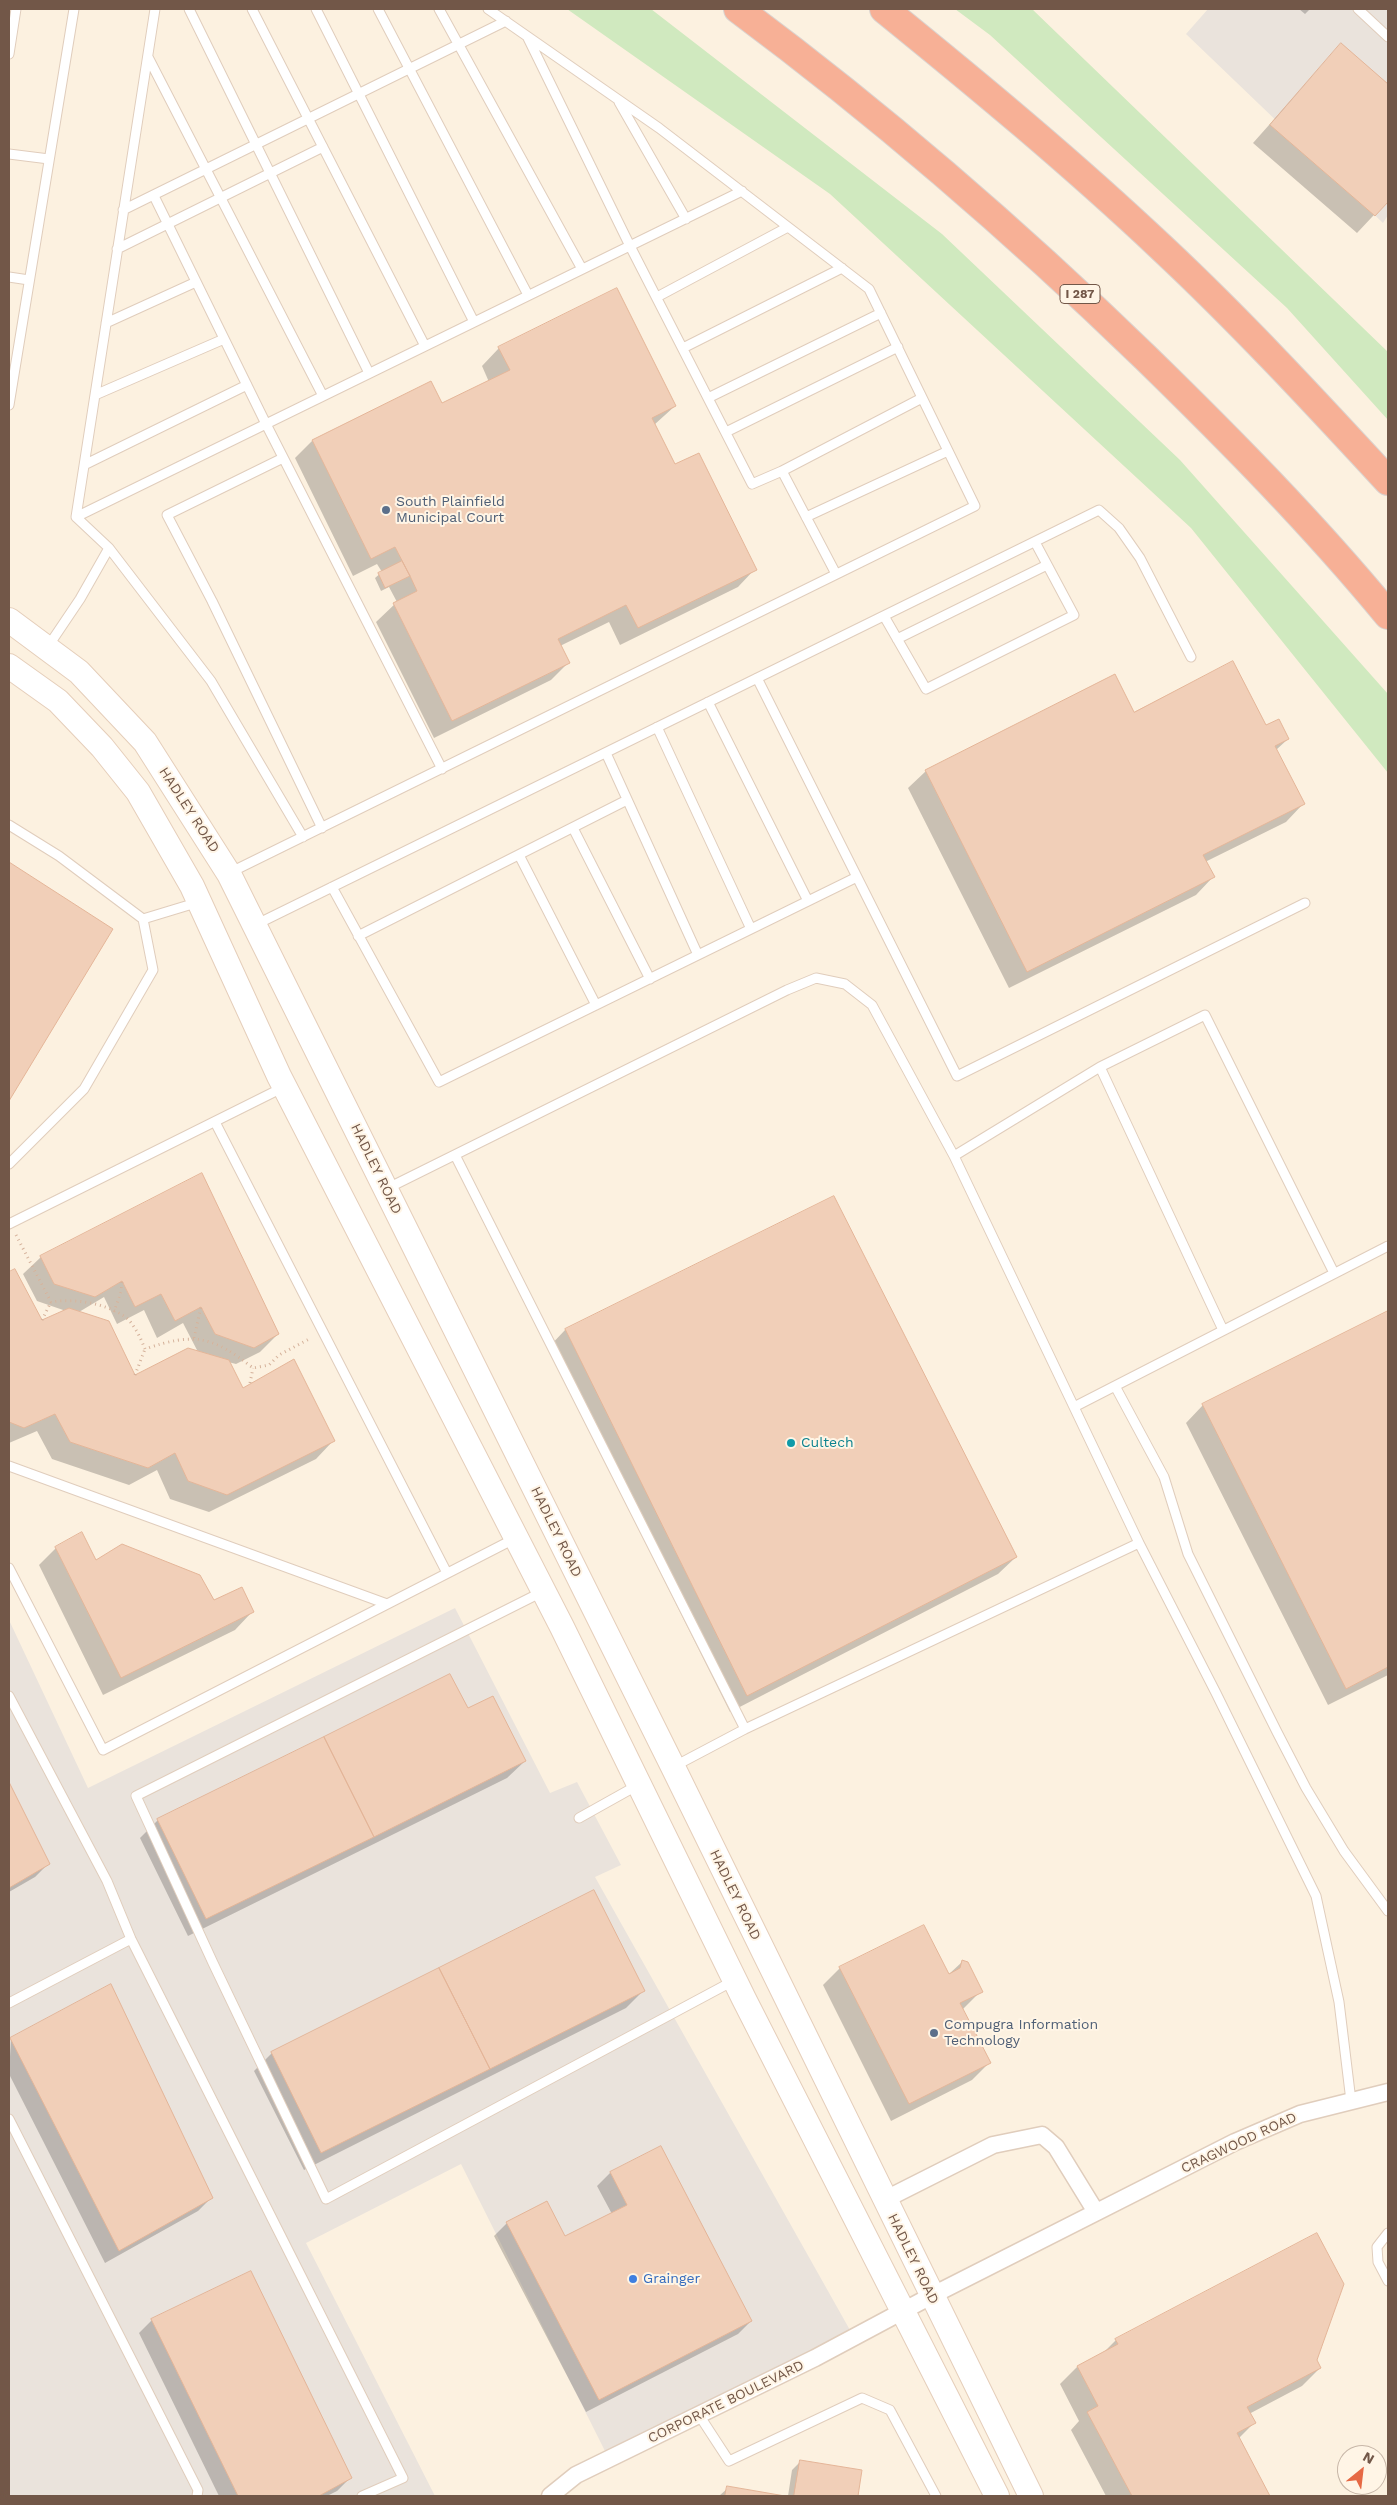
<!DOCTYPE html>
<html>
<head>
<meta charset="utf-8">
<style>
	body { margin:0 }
	#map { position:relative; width:1397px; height:2505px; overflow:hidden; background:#fcf1e0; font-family:"Work Sans",sans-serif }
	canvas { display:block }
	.frame { position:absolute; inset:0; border:10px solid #725748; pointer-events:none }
	.north { position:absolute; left:1337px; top:2445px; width:50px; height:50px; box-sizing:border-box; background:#fff5e6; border:1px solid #c7b6a7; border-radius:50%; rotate:29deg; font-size:14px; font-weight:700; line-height:20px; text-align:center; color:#725748 }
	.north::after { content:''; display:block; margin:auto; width:18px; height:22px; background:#e66944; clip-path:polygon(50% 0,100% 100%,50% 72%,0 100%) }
</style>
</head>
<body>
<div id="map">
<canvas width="1397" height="2505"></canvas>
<div class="frame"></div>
<div class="north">N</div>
</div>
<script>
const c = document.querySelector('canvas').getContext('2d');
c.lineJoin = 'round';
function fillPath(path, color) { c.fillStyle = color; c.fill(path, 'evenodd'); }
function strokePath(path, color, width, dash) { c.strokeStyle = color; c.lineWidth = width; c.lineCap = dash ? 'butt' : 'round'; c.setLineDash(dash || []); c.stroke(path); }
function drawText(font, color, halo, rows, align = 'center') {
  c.font = font + ' "Work Sans",sans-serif'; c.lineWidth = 4; c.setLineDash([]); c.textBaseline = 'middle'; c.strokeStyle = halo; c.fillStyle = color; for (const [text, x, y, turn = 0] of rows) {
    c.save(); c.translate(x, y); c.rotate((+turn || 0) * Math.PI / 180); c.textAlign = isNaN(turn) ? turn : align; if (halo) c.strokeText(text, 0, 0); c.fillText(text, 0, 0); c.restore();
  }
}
const industrial = new Path2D(`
	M1208,9H1388V215L1383,223L1186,34Z
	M455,1608L550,1793L577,1782L621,1865L595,1877L855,2339L606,2453L461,2164L306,2243L435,2496H9V1620L88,1788Z`);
const green = new Path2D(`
	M567,9H651L942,234L1180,460L1388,694V773L1191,528L830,194Z
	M955,9H1032L1388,352V420L1287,308L990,35Z`);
const shadow = new Path2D(`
	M1299,9H1310L1305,14Z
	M1341,44L1388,85V200L1357,233L1253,143Z
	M499,348L675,406L654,425L675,466L755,569L738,587L620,645L609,622L560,646L569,662L551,680L434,738L376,622L397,602L389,587L381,591L375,578L382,572L377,564L353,576L295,458L312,441L431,382L442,405L489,382L482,366Z
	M1133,714L1266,727L1288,739L1276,750L1303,804L1286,822L1205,862L1213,877L1196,895L1009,988L908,788L926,771Z
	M9,863L111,929L9,1098Z
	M202,1175L278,1334L260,1352L236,1364L228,1362L242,1389L333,1441L316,1459L209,1512L170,1499L157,1470L129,1485L52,1459L37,1431L9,1443V1273L14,1270L41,1322L66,1311L37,1301L23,1274L41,1257ZM104,1297L117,1324L144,1310L157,1338L183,1323L198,1352L135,1377L79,1312Z
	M834,1198L1016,1557L998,1574L730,1712L548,1348L565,1330Z
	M1388,1313V1675L1328,1705L1186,1423L1203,1405Z
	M56,1548L214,1602L252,1612L235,1630L103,1695L39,1565Z
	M467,1710L525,1761L507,1778L188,1936L140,1838L158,1820Z
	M9,1784L48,1864L35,1877L9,1892Z
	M962,1962L981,1991L962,2010L989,2063L972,2080L891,2121L823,1985L840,1968L948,1975Z
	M644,1990L626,2008L304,2170L254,2071L272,2053Z
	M11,2039L211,2198L198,2211L105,2263L9,2074Z
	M660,2147L751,2321L738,2334L586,2412L494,2236L507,2223L565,2238L612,2214L597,2186L610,2173Z
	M152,2320L350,2478L337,2491L327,2496H219L139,2333Z
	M1116,2340L1316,2360L1320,2368L1302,2386L1249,2414L1254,2423L1238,2439L1269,2496H1106L1071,2430L1079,2421L1060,2384L1077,2367L1102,2354Z
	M801,2461L861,2471L857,2496H788L792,2470Z
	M728,2488L778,2496H719Z`);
const building = new Path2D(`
	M1341,43L1388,84V202L1375,216L1270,125Z
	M617,288L676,406L652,418L675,464L699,453L757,570L638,628L626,605L558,639L570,663L452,721L393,603L417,591L410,576L395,547L371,559L312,440L431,381L442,403L510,370L498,347Z
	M402,561L410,576L385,588L378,573Z
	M1233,661L1266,725L1279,719L1289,739L1275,746L1305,804L1203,855L1215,877L1027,972L925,770L1115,674L1134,712Z
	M9,862L113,929L9,1101Z
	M202,1173L279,1334L254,1348L215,1334L201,1307L175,1321L161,1294L135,1307L122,1281L95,1297L54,1284L40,1256Z
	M834,1196L1017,1557L747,1696L565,1329Z
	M15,1269L42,1320L69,1308L109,1321L135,1375L188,1348L229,1360L243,1388L294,1359L335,1441L227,1495L188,1481L175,1453L148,1468L70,1442L55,1414L24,1428L9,1422V1272Z
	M1388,1311V1667L1346,1689L1202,1404Z
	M82,1532L96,1560L122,1544L200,1575L214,1600L242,1587L254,1612L121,1678L55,1547Z
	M450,1674L468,1708L493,1696L526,1761L374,1837L324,1737Z
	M324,1737L374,1837L206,1919L157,1819Z
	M9,1782L50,1864L9,1888Z
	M594,1890L645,1991L490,2069L439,1968Z
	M924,1925L949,1974L960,1968L962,1960L968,1962L983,1992L960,2003L991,2063L909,2104L839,1967Z
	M439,1968L490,2069L321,2153L271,2052Z
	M111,1984L213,2198L119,2251L10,2038Z
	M661,2146L752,2321L599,2400L506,2222L547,2201L565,2236L627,2205L610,2172Z
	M1317,2233L1344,2284L1317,2360L1321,2368L1247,2407L1256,2423L1237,2433L1270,2496H1132L1087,2412L1098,2406L1077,2366L1118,2344L1115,2339Z
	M251,2271L352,2478L319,2496H238L151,2319Z
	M800,2460L862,2470L858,2496H794Z
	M727,2486L785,2496H725Z`);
const path = new Path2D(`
	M16,1235L51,1302C74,1298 104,1303 124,1316C134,1323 140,1337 145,1349C195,1332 212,1336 253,1368L269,1365L279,1355L311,1338
	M114,1312L121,1292L122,1281
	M42,1320L51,1302
	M194,1338L201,1307
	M135,1375L145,1349
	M250,1383L253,1368`);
const lane = new Path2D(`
	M189,9L369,373
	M252,9L425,346
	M316,9L474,322
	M378,9L528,295
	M439,9L582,269
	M1358,9L1388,37
	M528,38L630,246L752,484L782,471L836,574
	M9,54L16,9
	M148,57L323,396
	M619,102L686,219
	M9,154L49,159
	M154,196L266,424L442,769
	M123,210L506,21
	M117,249L323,147
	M9,277L29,280
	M657,297L788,227
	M106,323L196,282
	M683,348L842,268
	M95,395L224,339
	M708,398L881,313
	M9,405L74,9
	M726,432L898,347
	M283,458L167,515L212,601L322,828
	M84,465L247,385
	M782,471L922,398
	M76,517L742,191
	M806,517L948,451
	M109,548L211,681L303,837
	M884,616L926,689L1074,615L1035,542
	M897,639L1047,565
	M47,648L80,599L109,548L76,517L155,9
	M757,678L957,1076L1305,903
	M708,702L808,901
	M657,727L751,929
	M606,753L698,955
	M9,825L59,856L143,919L153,970L84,1089L9,1164
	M573,828L650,979
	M519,855L596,1005
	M229,873L975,506L869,289L659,128L488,9
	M332,887L439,1082L857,877
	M143,919L199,902
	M255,925L1099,510L1119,528L1140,558L1191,657
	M358,936L627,800
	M1100,1067L1223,1330
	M215,1122L447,1573
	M455,1155L745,1729
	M954,1156L1100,1067L1205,1015L1334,1273
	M386,1189L787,990L816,978L845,984L872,1005L954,1156L1139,1543L1216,1693L1316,1896L1339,2002L1351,2101
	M9,1224L284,1087
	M1115,1386L1164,1477L1188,1554L1277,1732L1306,1788L1344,1851L1388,1911
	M1074,1407L1388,1246
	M9,1466L387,1604
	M9,1568L103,1750L514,1539
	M544,1591L136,1796L213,1963L326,2199L735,1980
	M9,1696L107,1881L131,1939L403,2478L362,2496
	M673,1767L745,1729L1139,1543
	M579,1818L638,1785
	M9,2003L131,1939
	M9,2119L198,2490L197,2496
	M1388,2233L1377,2247L1378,2262L1388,2281
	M699,2415L729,2461L862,2398L890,2410L936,2496`);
const street = new Path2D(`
	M884,2200L993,2145L1042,2135L1056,2147L1096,2212
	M550,2496L576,2475L815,2358L931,2296L1235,2142L1300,2114L1388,2092`);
const secondary = new Path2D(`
	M9,620L79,672L145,742L229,874L673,1767L1031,2496
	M9,666L58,701L102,747L138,792L192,886L279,1076L562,1627L744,1999L997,2496`);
const highway = new Path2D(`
	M738,9C882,116 1017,233 1146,358C1230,440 1313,524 1388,615
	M884,9C979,86 1073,164 1162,248C1241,322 1315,402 1388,481`);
const markers = [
	[386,510,5,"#5c6f8a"],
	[791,1443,5,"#0f9aa8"],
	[934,2033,5,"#5c6f8a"],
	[633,2279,5,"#3f7fe0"]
];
const shields = [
	[1080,294,40]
];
const shieldNames = [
	["I 287",1080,294]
];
const serviceNames = [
	["South Plainfield",396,502],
	["Municipal Court",396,518],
	["Compugra Information",944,2025],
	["Technology",944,2041]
];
const streetNames = [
	["HADLEY ROAD",189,810,57],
	["HADLEY ROAD",376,1169,64],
	["HADLEY ROAD",556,1532,64],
	["HADLEY ROAD",735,1895,64],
	["CRAGWOOD ROAD",1239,2143,-25],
	["HADLEY ROAD",913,2259,64],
	["CORPORATE BOULEVARD",726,2402,-26]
];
const cultureNames = [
	["Cultech",801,1443]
];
const shopNames = [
	["Grainger",643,2279]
];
fillPath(industrial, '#eae3dc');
fillPath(green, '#d0e9bf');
fillPath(shadow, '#0003');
fillPath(building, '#f1cfb8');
strokePath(building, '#e4b598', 1);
strokePath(lane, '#e0cdbc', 11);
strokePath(street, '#e0cdbc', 19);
strokePath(secondary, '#e5ceba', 26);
strokePath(highway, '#dad3cf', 30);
strokePath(path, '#d5b29b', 3, [1, 4]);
strokePath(lane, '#fff', 9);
strokePath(street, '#fff', 16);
strokePath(secondary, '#fff', 24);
strokePath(highway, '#f7b096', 28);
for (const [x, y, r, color] of markers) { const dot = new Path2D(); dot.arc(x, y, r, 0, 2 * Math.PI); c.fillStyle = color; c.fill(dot); strokePath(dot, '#fff5e6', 2); }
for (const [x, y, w] of shields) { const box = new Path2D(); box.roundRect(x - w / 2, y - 9.5, w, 19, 4); c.fillStyle = '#fff5e6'; c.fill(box); strokePath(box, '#725748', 1); }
drawText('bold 12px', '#725748', null, shieldNames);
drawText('14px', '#4e5e75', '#fff5e6', serviceNames, 'left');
drawText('14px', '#725748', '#fff5e6', streetNames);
drawText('14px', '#0d838f', '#fff5e6', cultureNames, 'left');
drawText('14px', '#366cbe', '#fff5e6', shopNames, 'left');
</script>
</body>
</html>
